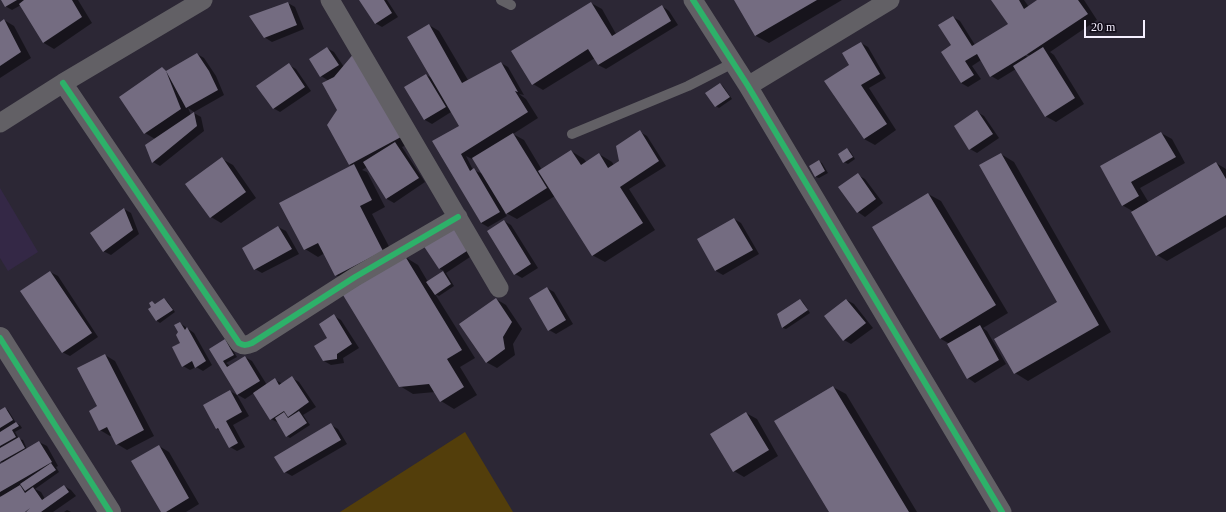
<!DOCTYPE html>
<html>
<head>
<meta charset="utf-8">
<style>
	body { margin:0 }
	#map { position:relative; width:1226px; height:512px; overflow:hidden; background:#2c2735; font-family:Georgia,serif }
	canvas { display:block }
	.scale { position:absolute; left:1084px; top:20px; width:61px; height:18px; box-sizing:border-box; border:2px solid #f5f0ff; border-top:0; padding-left:5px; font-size:12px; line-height:14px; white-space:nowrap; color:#f5f0ff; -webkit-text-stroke:3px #120d19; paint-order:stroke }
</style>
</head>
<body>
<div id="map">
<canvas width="1226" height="512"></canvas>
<div class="scale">20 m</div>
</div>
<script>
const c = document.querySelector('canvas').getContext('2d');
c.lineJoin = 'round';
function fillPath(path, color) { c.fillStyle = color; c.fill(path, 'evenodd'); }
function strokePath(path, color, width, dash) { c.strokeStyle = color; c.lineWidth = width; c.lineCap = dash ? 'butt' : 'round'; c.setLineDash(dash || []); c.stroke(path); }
const built = new Path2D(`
	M0,188L38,252L8,271L0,258Z`);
const green = new Path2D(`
	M465,432L513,512H340Z`);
const shadow = new Path2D(`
	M2,0H78L92,23L54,49L44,43L21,5L12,10L5,6Z
	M360,0H387L398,17L382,27L375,23Z
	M735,0H842L769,43L756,36Z
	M992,0H1024L1029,7L1039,0H1084L1097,20L1050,52L1054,55L1084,104L1056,122L1045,116L1016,69L998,80L991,76L981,60L972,66L981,79L968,87L961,83L952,45L953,17L960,21L975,45L1009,25ZM1023,52L1030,56L1029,58L1022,53Z
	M288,3L295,7L304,29L272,42L264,37Z
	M591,3L602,9L616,34L662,6L669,11L678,25L606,69L598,65L595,58L543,90L533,84Z
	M4,20L14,26L31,58L0,78V23Z
	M429,25L439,31L468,80L501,63L508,67L524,95L519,94L526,99L538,118L513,134L524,140L542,170L571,151L584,159L587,163L599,154L612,162L614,165L620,162L640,132L647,136L666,166L629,189L655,230L605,262L592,255L555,196L517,219L504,212L507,216L488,227L481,223L434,141L460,127L451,112L432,124L425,120L405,87L426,75L432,78ZM466,156L472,159L473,158L483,174L473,170Z
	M861,43L868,47L886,78L869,88L896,130L875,145L864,139L852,68Z
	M327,48L334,52L344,67L411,143L402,147L425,182L394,203L387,199L367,167L362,170L367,172L385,207L372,214L395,258L349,283L336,275L325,253L318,257L305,249L352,166L349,165L338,110L329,81L321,76L310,59Z
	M197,54L204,58L216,76L224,95L194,112L188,108L191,115L194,113L201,117L204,131L160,166L153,162L155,139L145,133L162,69L168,72Z
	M289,65L296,69L311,91L280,112L273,108Z
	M720,84L723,86L732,99L719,108L716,106L707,93Z
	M977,112L984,116L999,138L977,153L970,149Z
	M1161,133L1172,139L1185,163L1140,188L1149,203L1216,163L1226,169V227L1167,261L1157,255L1134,212L1122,205L1101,167Z
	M847,149L850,151L855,159L848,164L844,162L839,154Z
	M1001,154L1014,162L1111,332L1028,381L1015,373L1058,303Z
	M222,159L233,165L256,198L221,223L211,217Z
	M819,161L822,163L828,173L819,178L816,177L810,167Z
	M858,175L865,179L883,203L865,217L858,212Z
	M928,194L941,201L1008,313L983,328L987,331L1006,364L975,383L968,378L950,344L941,339L874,227Z
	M124,209L131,213L139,234L111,255L103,251L91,234Z
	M734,219L741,223L759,254L723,275L716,271L698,240Z
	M504,221L511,225L538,268L522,278L515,274Z
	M454,226L476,253L446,273L454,286L439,296L435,294L475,358L460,367L477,395L454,409L441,401L435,392L413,394L400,386L405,257L418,265L428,282L444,271L440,269L424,245Z
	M278,227L286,231L299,254L262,273L255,269Z
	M50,272L58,276L98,337L70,356L62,352Z
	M547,288L554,292L573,324L556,334L549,330Z
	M164,299L167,301L175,312L160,323L157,321L149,310L153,308L152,302L156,304Z
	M496,299L506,305L522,329L513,344L515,355L497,368L486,362Z
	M800,300L803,302L810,313L786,329L783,328L779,315Z
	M847,300L854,304L873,328L851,344L844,340L825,317Z
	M334,316L341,320L359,348L343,358L344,363L331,365L324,361Z
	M180,323L194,333L212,365L203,371L196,367L190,370L183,366Z
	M225,340L228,342L237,357L226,363L230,366L245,357L252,361L267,385L275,380L283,384L292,378L299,382L316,407L303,415L310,425L290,438L287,436L279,423L271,419L254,393L245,399L238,395L219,364Z
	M105,355L115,361L154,436L127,450L117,444L112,435L110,436L100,430L99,407Z
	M833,387L846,394L917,512H830Z
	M230,391L237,395L249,416L233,425L245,447L237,451L230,447L221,431L217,429Z
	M5,409L8,410L16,423L20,425L22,428L15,432L19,439L23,440L27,449L39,442L47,446L58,466L56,467L59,472L35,489L41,492L45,499L64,486L71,490L76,496L53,512H0V498L2,497L0,496V466L3,463L0,461V412Z
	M746,413L757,419L778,456L744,477L734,471Z
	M331,425L338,429L347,444L292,476L285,472Z
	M159,446L169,452L199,504L186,512H162Z
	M67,510L71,512H64Z`);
const building = new Path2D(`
	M1,0H17L5,7Z
	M24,0H72L82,17L43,43L19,4Z
	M359,0H384L392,13L375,24Z
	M734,0H817L755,36Z
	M991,0H1019L1024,9L1037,0H1078L1088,14L1026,55L990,77L977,54L965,61L974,75L961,83L941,52L951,45L938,25L953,16L972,46L1008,24Z
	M288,2L297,25L264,38L249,16Z
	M591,2L612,36L662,5L671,21L598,65L588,49L532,85L511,51Z
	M4,19L21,52L0,66V22Z
	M429,24L462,83L501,62L518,92L515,91L528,112L461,154L470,171L474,168L500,212L481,223L432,141L459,126L407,37Z
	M861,42L880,74L861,85L887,124L864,139L824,81L849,65L842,53Z
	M327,47L339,65L320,77L309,59Z
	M1043,47L1075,98L1045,117L1013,66Z
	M355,52L401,137L349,165L327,125L337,110L322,83L334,77Z
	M197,53L209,71L218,90L186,108L166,71Z
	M289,63L305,87L273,109L256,86Z
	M162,67L166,71L181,109L144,134L119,97Z
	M426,74L446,107L424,120L404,87Z
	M720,83L730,97L715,107L705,93Z
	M977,110L993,134L969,150L954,126Z
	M194,112L197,126L152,163L145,145Z
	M640,130L659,161L620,187L643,223L592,256L538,171L571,150L581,165L599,153L608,168L619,161L616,146Z
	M1161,132L1176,157L1131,182L1139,196L1122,206L1100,166Z
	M513,133L547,188L506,214L472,158Z
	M395,142L419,178L386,199L363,162Z
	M847,148L853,157L843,163L838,154Z
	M1001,153L1099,325L1014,374L994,339L1057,302L979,165Z
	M222,157L246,192L210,218L185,184Z
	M819,160L825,171L815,177L809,166Z
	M1216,162L1226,179V215L1156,256L1131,212Z
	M354,164L372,200L360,206L383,251L335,276L318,243L304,250L279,203Z
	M858,173L876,199L857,213L838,187Z
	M928,193L996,305L940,339L872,227Z
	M124,208L133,230L103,252L90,233Z
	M734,218L753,250L715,271L697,239Z
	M504,220L531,264L514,275L487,231Z
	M454,225L470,249L439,269L423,245Z
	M278,226L292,249L254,270L242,248Z
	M405,256L462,350L447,359L464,387L440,402L429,384L399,387L343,295Z
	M50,271L92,333L62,353L20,291Z
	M443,271L451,284L435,295L426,282Z
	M547,287L566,320L548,331L529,298Z
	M164,298L173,310L156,321L148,309L151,307L149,303L152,301L155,304Z
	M496,298L512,322L503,337L505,349L486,363L459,324Z
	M800,299L808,310L782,328L777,314Z
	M846,299L866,323L843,341L824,316Z
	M334,314L352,344L337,354V359L323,361L314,346L327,338L319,324Z
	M180,322L185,330L187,327L206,361L195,368L192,361L182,367L172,347L180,343L176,335L178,332L174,325Z
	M980,325L999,360L967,379L947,344Z
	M225,339L234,355L223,361L227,367L245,356L260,381L237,395L209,349Z
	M105,354L144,430L116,445L107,427L99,431L89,411L97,406L77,368Z
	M292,376L309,402L288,417L284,411L270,420L253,393L275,378L279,385Z
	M833,386L909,512H829L774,421Z
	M230,390L242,412L226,421L238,443L229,448L218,428L216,429L203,405Z
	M5,407L13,420L0,428V410Z
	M299,411L307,423L286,437L275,418L284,412L288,418Z
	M746,412L769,450L733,472L710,434Z
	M16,422L19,426L12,430L16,437L0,446V432Z
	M331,423L341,440L284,473L274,457Z
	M19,437L25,448L0,462V448Z
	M39,441L52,462L0,492V464Z
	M159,445L189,498L166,512H161L131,461Z
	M51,463L56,470L25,491L20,484Z
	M20,485L25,493L33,487L42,500L64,485L69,492L41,512H26L30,508L25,512H0V497Z`);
const service = new Path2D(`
	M501,0L511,5
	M572,134L688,86L733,63`);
const minor = new Path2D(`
	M330,0L499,288
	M693,0L748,86L1002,512
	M63,83L239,343C244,346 247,345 252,343L355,277L458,217
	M748,86L890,0
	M0,123L63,83L203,0`);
const tertiary = new Path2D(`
	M0,338L110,512`);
const cycleway = new Path2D(`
	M693,0L748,86L1002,512
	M63,83L239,343C244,346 247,345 252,343L355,277L458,217
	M0,338L110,512`);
fillPath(built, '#342846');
fillPath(green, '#533e0b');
fillPath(shadow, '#0007');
fillPath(building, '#746c81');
strokePath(service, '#626065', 10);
strokePath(minor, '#626065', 19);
strokePath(tertiary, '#626065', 22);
strokePath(cycleway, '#2db169', 6);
</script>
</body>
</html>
